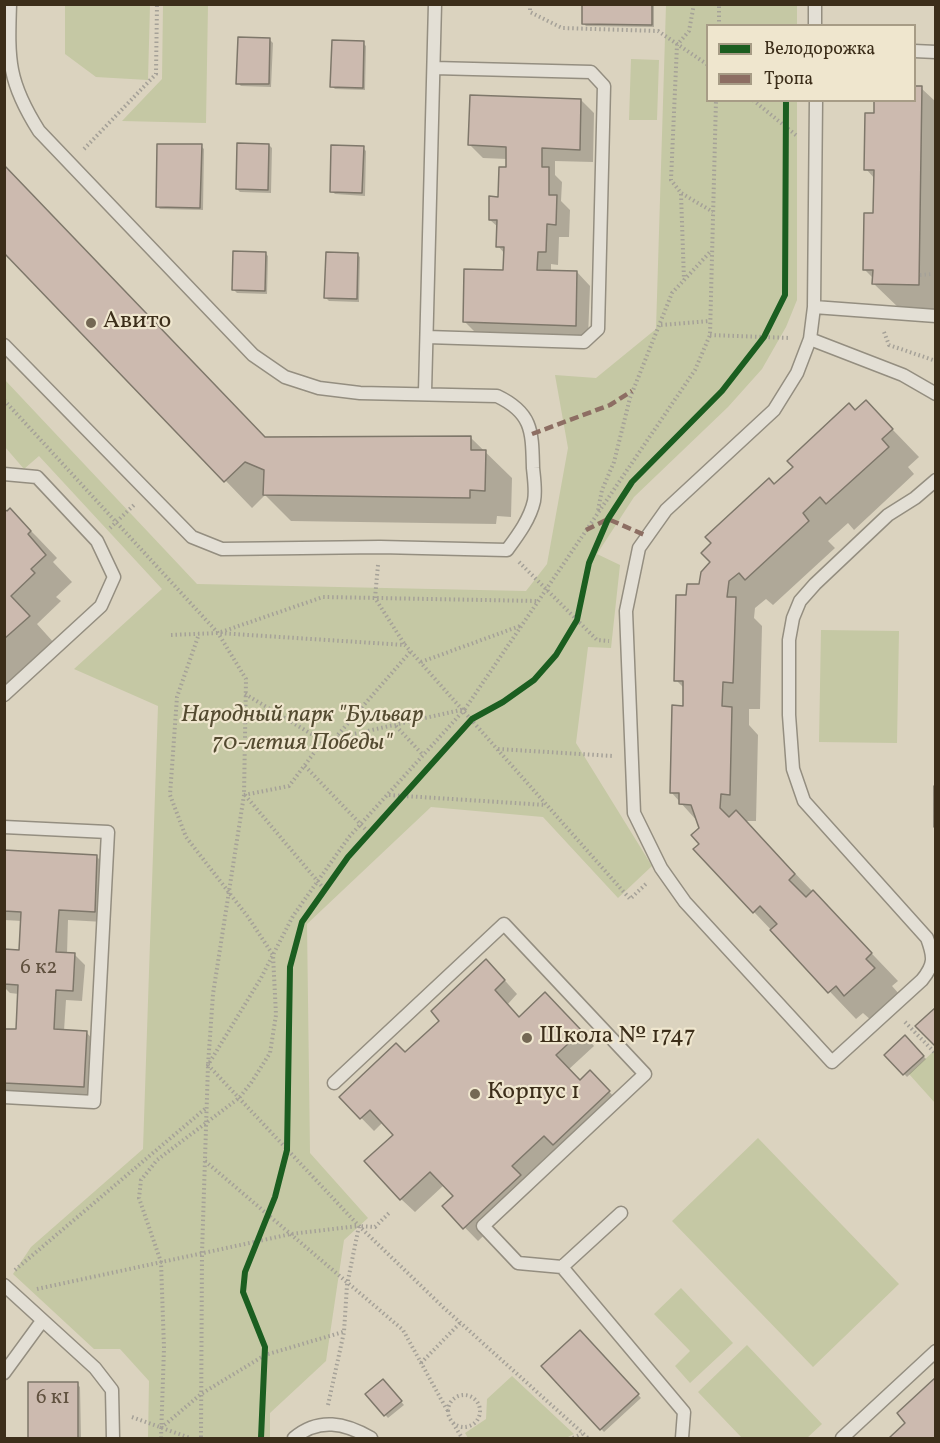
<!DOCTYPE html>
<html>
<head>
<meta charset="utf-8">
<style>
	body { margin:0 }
	#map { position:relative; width:940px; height:1443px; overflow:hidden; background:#dbd3bf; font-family:Vollkorn,serif }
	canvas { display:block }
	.frame { position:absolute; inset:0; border:6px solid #3c2e1a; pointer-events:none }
	.legend { position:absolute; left:706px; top:24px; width:210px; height:78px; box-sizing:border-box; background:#efe6ce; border:2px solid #a79c86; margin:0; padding:8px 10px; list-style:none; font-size:18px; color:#3c2e1a }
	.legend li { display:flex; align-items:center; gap:12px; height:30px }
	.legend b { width:30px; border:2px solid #a79c86 }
</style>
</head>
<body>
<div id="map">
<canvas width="940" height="1443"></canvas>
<div class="frame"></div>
<ul class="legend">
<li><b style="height:8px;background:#1b5e20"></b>Велодорожка</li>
<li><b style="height:8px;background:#8d6e63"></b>Тропа</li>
</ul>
</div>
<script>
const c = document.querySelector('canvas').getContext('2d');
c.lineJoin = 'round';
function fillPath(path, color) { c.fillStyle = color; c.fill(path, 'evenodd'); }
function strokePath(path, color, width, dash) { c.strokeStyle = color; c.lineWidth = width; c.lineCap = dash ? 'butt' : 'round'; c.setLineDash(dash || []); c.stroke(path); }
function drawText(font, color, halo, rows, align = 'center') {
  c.font = font + ' Vollkorn,serif'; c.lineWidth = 4.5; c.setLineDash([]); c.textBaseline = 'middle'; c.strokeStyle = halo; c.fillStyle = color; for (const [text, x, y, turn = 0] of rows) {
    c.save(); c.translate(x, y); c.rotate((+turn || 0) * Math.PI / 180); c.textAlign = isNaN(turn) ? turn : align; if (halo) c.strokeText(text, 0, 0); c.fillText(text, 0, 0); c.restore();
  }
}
const green = new Path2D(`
	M65,5H150L148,80L96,77L65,54Z
	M163,5H208L206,123L122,121L162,79Z
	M666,5H797V25L708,26V100L797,101V300L786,327L762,369L728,407L634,497L597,554L620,565L611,648L588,647L576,743L652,866L618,898L543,817L431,807L307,924L310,1153L368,1218L344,1240L326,1361L270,1413V1438H148L149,1381L120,1349H94L13,1274L31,1247L143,1149L158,706L74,669L162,589L39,456L24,469L5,447V380L197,584L526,591L547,564L568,448L555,375L596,378L656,329Z
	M631,59L659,60L657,120H629Z
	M821,630L899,631L897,743L819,742Z
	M935,1050V1103L909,1074Z
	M758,1138L899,1284L813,1367L672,1221Z
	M681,1288L733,1343L690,1383L675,1366L690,1351L654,1314Z
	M747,1345L822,1424L807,1438H742L698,1392Z
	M512,1376L574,1434L566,1438H468L465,1433L486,1419L487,1399Z`);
const shadow = new Path2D(`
	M583,4H654V27L586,26L583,23Z
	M270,40L273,43L271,87L241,86L238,83Z
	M363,43L366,46L365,90L335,89L332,86Z
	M921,88L936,102V311L901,310L874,284V279L865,270L875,215V179L866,169L876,115L914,100Z
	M581,100L594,113L593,162L555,161V175L562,182L561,201L570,210L569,237H559L558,265L551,264V272H577L590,286L588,338L478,335L465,322L505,271V254L498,246V227L490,220L500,198L507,159L483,158L470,145Z
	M269,145L272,148L271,193L240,192L237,189Z
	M201,146L204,149L203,210L160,209L157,206Z
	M363,148L366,151L365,196L335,194L332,191Z
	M4,251L266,439L471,438L512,478L511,517L497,516L496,524L291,521L265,495L252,508Z
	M265,253L268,256L267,294L237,293L234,290Z
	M357,254L360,257L359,302L329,301L326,298Z
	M866,402L919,457L908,467L914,474L854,530L848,523L828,541L835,548L773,605L766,599L755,608L754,618L762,626L760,709H749V725L758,735L756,821H747V823L898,981L892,986L900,995L872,1021L863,1013L856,1019L754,912L701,844L698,822L671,792L684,707L685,689L676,680L688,597L700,585L775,486Z
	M4,510L7,513L10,510L37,537L57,558L53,562L72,582L56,597L61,601L37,624L55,644L4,691Z
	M4,852L97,857L107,867L104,922L68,920L67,954H74L85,965L82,1001L66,1000L64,1031L86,1032L96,1043L93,1097L4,1092V1030L17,1031L19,994L10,993L4,987V950L20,951L22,921L4,920Z
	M499,974L517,994L507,1005L520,1018L558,1008L594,1046L568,1070L580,1082L590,1072L622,1105L567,1157L558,1148L524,1180L533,1189L478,1241L444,1206L455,1197L444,1185L415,1212L401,1199L395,1135L383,1122L374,1131L341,1097L406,1054Z
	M905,1037L926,1059L907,1077L886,1055Z
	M580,1332L641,1398L604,1432L543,1366Z
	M936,1379V1438H891L908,1423Z
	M383,1381L404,1405L388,1418L367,1394Z
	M29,1383L77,1384L80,1387L81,1438H29Z`);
const building = new Path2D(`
	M582,4H652V25L582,24Z
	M238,37L270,38L269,84H236Z
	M332,40L364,41L363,88L330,87Z
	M914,86H922L919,285L872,284L873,270H863L864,213H873L874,170H864L865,113H874V100H914Z
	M470,95L581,99L580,150L542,148V167H549V195H557L556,225L547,224L546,252H538L537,270L577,271L576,326L463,322L464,269L503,270L504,247H496L497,220H489V196L498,197L499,167H506V147L468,145Z
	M237,143L269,144L268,190L236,189Z
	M157,144H202L200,208L156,207Z
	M331,145L364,146L362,193L330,192Z
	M4,165L265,437L471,436V450H486L485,491L470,490V498L263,495L264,470L245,462L224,482L4,253Z
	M233,251L266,252L265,291L232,290Z
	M326,252L358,253L357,299L324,298Z
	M866,400L893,429L882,439L889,447L826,504L820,497L803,513L809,521L745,580L739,573L729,581L727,597H736L733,683L723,682L722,706L732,707L730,795L721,794L720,808L729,817L736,810L795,874L789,880L806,897L813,890L872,953L866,959L875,968L844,996L836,986L828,993L770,930L777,924L760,906L753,913L693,849L699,844L691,835L699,828L691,805L679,804V793H670L672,705L683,706V681H674L676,595H686L687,584H699L701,572L710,562L701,553L711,543L705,537L769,478L774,484L793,467L787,461L849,403L855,410Z
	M10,508L31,531L28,534L46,555L31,569L35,573L11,596L30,616L4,639V509L7,511Z
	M934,786H936V827H934Z
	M4,850L97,855L95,912L59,910L56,952L75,953L73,991L56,990L54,1029L87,1031L84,1087L4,1083V1029H16L18,985L4,984V949L19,950L21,912L4,911Z
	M486,959L505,980L495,990L519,1017L545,992L582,1031L556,1055L580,1080L590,1070L610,1091L553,1145L544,1136L512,1166L521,1175L463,1229L442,1206L453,1196L430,1172L400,1200L364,1161L393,1135L370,1110L360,1119L339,1097L396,1043L405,1052L439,1021L431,1011Z
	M936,1007V1044L934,1045L915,1026Z
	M905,1035L924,1056L903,1075L884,1055Z
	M580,1330L639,1394L600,1430L541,1366Z
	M936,1377V1438H889L905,1423L897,1413Z
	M383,1379L402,1401L384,1416L365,1394Z
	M28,1382H78V1438H28Z`);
const path = new Path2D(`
	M530,4V12L562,28L658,31L708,65
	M694,4L689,31L677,45L671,180L681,193L713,212
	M719,26V4
	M753,100L797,136
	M84,149L156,74L157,4
	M681,194L684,280
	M920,275L933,274
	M661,325L710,321
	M884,332L889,345L936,361
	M710,335L790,338
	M4,400L218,633L246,679L244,795L213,994L208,1065L202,1253L201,1438
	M598,510L602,490L614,462L630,398L672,293L711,251
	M110,528L135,504
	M519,562L597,640L609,641
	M378,565L375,598L405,645
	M221,632L323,597L537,601
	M171,635L218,633L405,645L630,899L648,882
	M421,662L520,626
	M245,694L323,741
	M465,709L349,837L293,916L261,978L208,1065L359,1226L444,1308L588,1438
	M396,726L423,755
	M335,738L411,651
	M498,749L613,756
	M305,766L369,833
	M244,795L289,786L323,741L465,709L695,370L710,335L716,100
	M245,795L325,890
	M389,795L546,805
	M905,1022L936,1054
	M205,1161L403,1330L447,1410
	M15,1270L206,1108
	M37,1289L291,1234L358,1226
	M421,1363L460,1323
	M448 1411a16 16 0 1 1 32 0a16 16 0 1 1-32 0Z
	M328,1405L344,1332L347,1285L359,1226L375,1227L390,1212
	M132,1417L190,1438
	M453,1423L462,1438
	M161,1428L201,1394L265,1355L343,1332
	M161,1438L164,1348L161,1262L139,1198L141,1180L157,1160L239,1098L251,1083L270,1053L276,1015L273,955L248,917L186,837L170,795L177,697L199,634
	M573,1438L582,1434`);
const service = new Path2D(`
	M815,4V26
	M914,51L936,52
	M816,100L814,307L810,339L797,373L774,410L666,510L639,548L626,611L634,813L661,868L685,902L832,1062L922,980C935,964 934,957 927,938L804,801L793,769L789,715V640L793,618L800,601L815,584L888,515L915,498L936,480
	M814,307L936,316
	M427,337L584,342L598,329L604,86L591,72L434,68
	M810,339L903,375L936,394
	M4,345L192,537L222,549L380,547L507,550C518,535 530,519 534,501C536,491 534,478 533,468C532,432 533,413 497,396L360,393L319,388L285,377L253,355L39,131C8,82 8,61 10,4
	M425,392L435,4
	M4,474L37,477L97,541L114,577L101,606L4,695
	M4,827L108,832L94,1102L4,1097
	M334,1083L504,924L645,1074L483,1226L518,1263L562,1267
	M621,1213L562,1267L684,1412L682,1438
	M4,1285L95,1368L112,1390L113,1438
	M4,1373L42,1321
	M294,1438C319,1417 345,1423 371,1438
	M842,1438L936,1351`);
const quiet = new Path2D(`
	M532,434L610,405L632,391
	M586,530L608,519L647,536`);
const cycleway = new Path2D(`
	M261,1438L265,1347L243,1292L245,1272L275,1197L287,1150L290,967L302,922L348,857L472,719L503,702L534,680L556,655L577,620L589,563L608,519L632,482L722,391L764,337L785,295L786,100`);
const markers = [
	[91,323,6,"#746854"],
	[527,1038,6,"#746854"],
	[475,1094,6,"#746854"]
];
const numberNames = [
	["6 к2",39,969],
	["6 к1",53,1399]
];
const poiNames = [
	["Авито",103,323],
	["Школа № 1747",539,1038],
	["Корпус 1",487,1094]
];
const parkNames = [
	["Народный парк \"Бульвар",302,717],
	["70-летия Победы\"",302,745]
];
fillPath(green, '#c5c8a4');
fillPath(shadow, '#0003');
fillPath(building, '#ccbaaf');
strokePath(building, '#7e776a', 1.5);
strokePath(service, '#948e80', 15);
strokePath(path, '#a5a198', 4, [1.5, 3]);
strokePath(service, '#e3dfd5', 12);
strokePath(quiet, '#8d6e63', 4.5, [9, 4.5]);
strokePath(cycleway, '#1b5e20', 6);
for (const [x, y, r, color] of markers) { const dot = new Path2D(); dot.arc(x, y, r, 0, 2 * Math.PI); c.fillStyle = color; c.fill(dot); strokePath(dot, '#efe6ce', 2); }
drawText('21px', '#60513f', null, numberNames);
drawText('24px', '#3c2e1a', '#efe6ce', poiNames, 'left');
drawText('italic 24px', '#544b31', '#efe6ce', parkNames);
</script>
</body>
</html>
